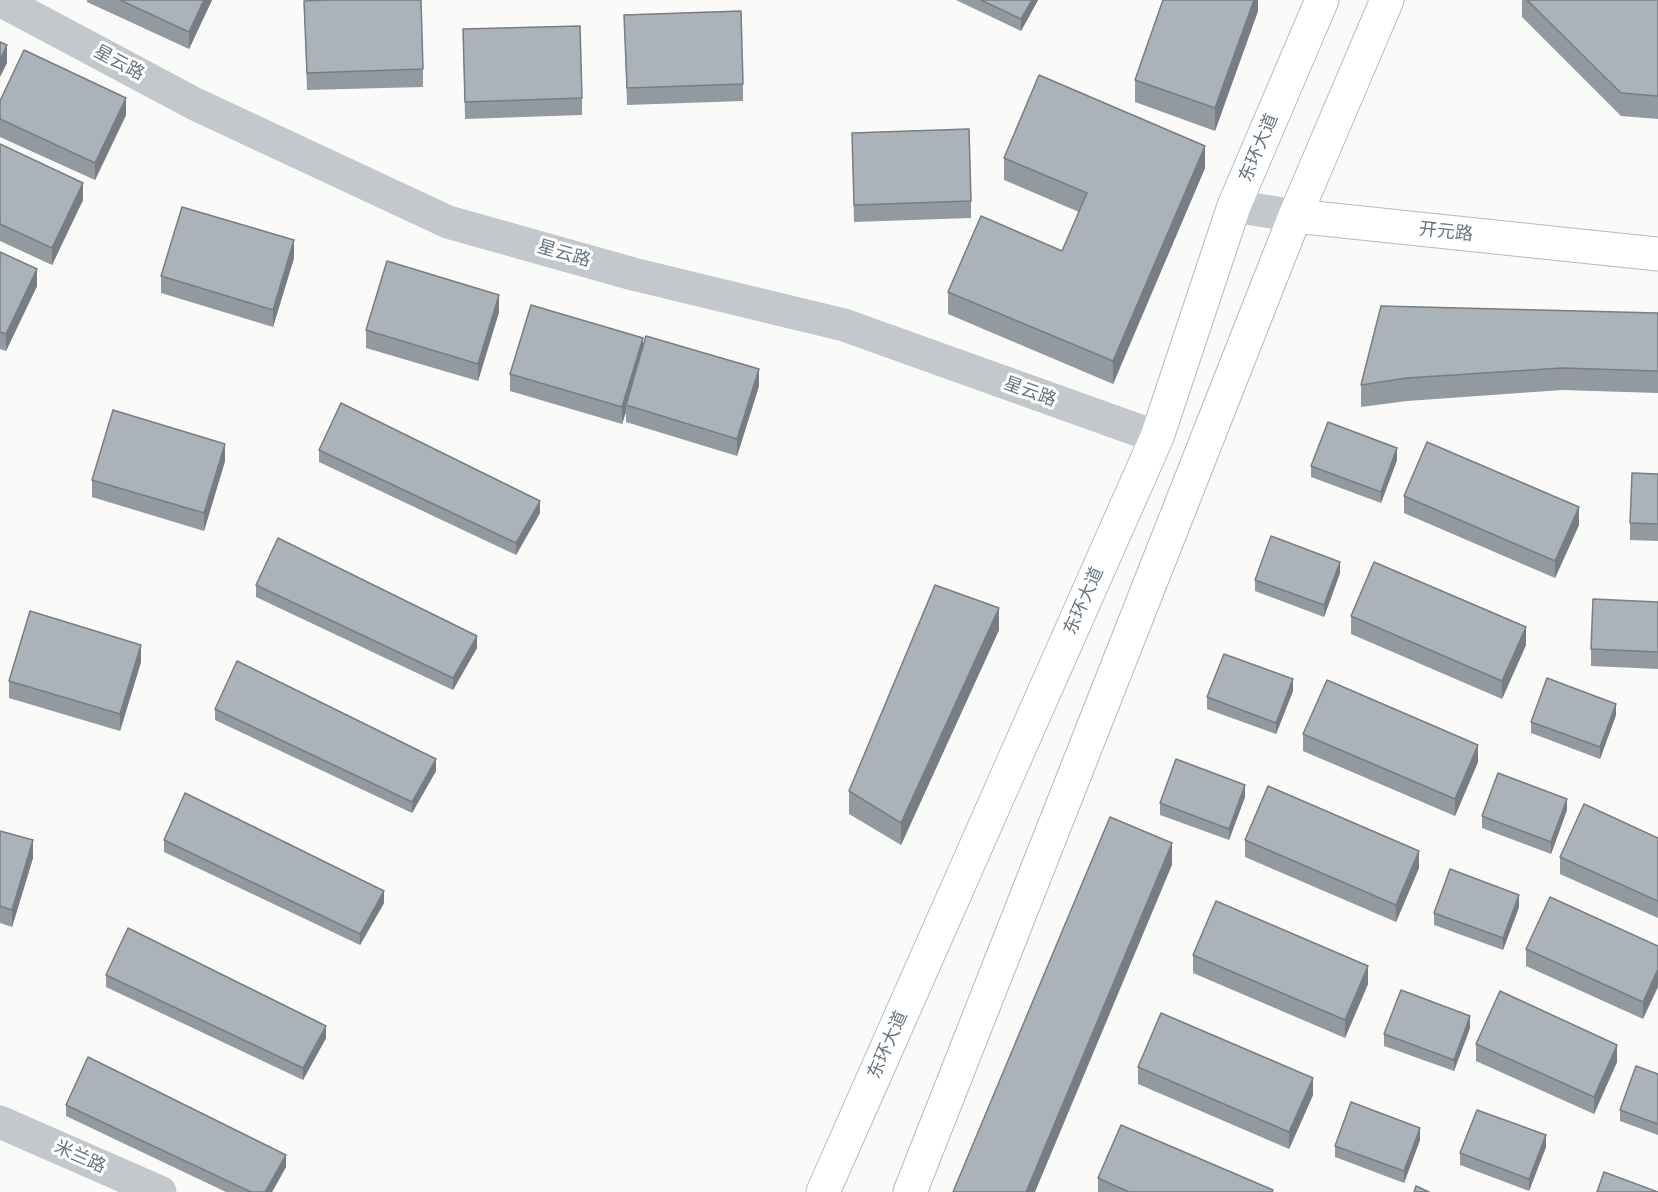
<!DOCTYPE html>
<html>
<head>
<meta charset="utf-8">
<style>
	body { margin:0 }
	canvas { display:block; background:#fafaf8 }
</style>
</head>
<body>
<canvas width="1658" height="1192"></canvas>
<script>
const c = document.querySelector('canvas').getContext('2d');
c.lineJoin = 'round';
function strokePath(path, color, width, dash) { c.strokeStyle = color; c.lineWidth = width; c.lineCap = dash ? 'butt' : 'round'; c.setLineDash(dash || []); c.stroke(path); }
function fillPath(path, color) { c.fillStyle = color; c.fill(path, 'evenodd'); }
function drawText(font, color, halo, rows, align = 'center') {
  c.font = font + ' Figtree,"Noto Sans SC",sans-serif'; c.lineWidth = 6; c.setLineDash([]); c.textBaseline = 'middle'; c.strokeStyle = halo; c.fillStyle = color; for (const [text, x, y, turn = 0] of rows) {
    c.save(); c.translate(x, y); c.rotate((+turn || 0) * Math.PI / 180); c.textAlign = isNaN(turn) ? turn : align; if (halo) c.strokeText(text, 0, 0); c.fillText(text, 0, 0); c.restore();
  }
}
const tertiary = new Path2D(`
	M0,0L195,104L448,222L633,274L844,325L1157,437
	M1234,206L1295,216
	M0,1122L160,1192`);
const secondary = new Path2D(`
	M1295,216L1658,254`);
const primary = new Path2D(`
	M823,1192L1157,437L1234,206L1322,0
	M910,1192L1295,216L1387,0`);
const wall = new Path2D(`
	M87,0H212L189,49L87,2Z
	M956,0H1038L1021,31Z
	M1258,0V11L1215,131L1135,102V80Z
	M1522,0H1658V119L1621,116L1522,17Z
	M304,1L423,69V87L307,90Z
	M624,15L743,84V101L627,105Z
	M463,29L582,98V115L465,119Z
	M0,101L126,115L95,180L0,137Z
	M852,133L971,201V218L854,222Z
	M0,144L83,200L52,265L0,241Z
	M1004,158L1205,168L1113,384L948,314V292L1062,251L1079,212L1004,180Z
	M0,252L37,286L6,351L0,349Z
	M294,258L273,327L161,293V276Z
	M499,312L478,381L366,348V330Z
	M1658,313V393L1562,390L1407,401L1361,407V385Z
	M643,347L759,386L737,456L626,422V412L622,424L510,391V374Z
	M319,450L540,513L516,555L319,462Z
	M1397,460L1381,503L1311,477V466Z
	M225,461L204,531L92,497V480Z
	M1658,474V541L1630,540V523Z
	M1404,496L1579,525L1555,578L1404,513Z
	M1340,573L1324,617L1255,591V580Z
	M256,585L477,648L453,690L256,597Z
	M1658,602V669L1591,666V649Z
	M1351,616L1526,645L1502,699L1351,634Z
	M999,630L901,845L849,814V791Z
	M141,662L120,731L9,698V681Z
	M1293,691L1276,734L1207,709V697Z
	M215,709L436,771L412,813L215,720Z
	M1616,715L1600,759L1531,733V722Z
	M1303,734L1478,762L1455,816L1303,751Z
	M1245,797L1229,840L1160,815V803Z
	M1567,810L1551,854L1482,828V816Z
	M0,831L33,858L12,927L0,923Z
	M1658,838V918L1560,874V857Z
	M164,840L384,903L360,945L164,852Z
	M1245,840L1419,868L1396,922L1245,857Z
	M1519,907L1503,950L1434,925V913Z
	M1658,946L1643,1019L1526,966V949Z
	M1193,955L1368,984L1345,1038L1193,973Z
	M106,975L326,1038L303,1080L106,987Z
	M1470,1028L1454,1071L1384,1046V1034Z
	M1476,1044L1617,1062L1594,1114L1476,1061Z
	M1138,1067L1313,1095L1289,1149L1138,1084Z
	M1658,1074V1135L1620,1121V1110Z
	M66,1105L286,1167L272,1192H226L66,1116Z
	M1420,1140L1404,1183L1335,1157V1146Z
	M1546,1147L1529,1191L1460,1165V1153Z
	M1098,1178L1273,1192H1098Z`);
const shadedWall = new Path2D(`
	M204,0H212L189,49V32Z
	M1032,0H1038L1021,31V19Z
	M1254,0H1258V11L1215,131V108Z
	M7,45V63L0,77V60Z
	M126,98V115L95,180V163Z
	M1205,146V168L1113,384V361Z
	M83,183V200L52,265V248Z
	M294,240V258L273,327V310Z
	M37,269V286L6,351V334Z
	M499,295V312L478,381V364Z
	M643,338V355L626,405V412L622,424V407Z
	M759,369V386L737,456V439Z
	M225,444V461L204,531V513Z
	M1397,448V460L1381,503V492Z
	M540,501V513L516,555V543Z
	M1579,507V525L1555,578V561Z
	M1340,562V573L1324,617V605Z
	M999,608V630L901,845V823Z
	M1526,627V645L1502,699V681Z
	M477,636V648L453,690V678Z
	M141,645V662L120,731V714Z
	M1293,679V691L1276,734V723Z
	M1616,704V715L1600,759V747Z
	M1478,745V762L1455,816V799Z
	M436,759V771L412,813V802Z
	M1245,785V797L1229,840V829Z
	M1567,799V810L1551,854V842Z
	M33,840V858L12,927V910Z
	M1172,843V865L1035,1192H1026Z
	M1419,851V868L1396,922V905Z
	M384,891V903L360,945V934Z
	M1519,895V907L1503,950V938Z
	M1368,966V984L1345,1038V1020Z
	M1658,969V987L1643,1019V1002Z
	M1470,1016V1028L1454,1071V1060Z
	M326,1026V1038L303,1080V1068Z
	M1617,1045V1062L1594,1114V1097Z
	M1313,1078V1095L1289,1149V1132Z
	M1420,1128V1140L1404,1183V1171Z
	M1546,1135V1147L1529,1191V1179Z
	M286,1155V1167L272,1192H265Z`);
const building = new Path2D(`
	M120,0H204L189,32Z
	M326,0H421L423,69L307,73L304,1Z
	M981,0H1032L1021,19Z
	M1163,0H1254L1215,108L1135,80Z
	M1527,0H1658V96L1621,93Z
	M741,11L743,84L627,88L624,15Z
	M580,26L582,98L465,102L463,29Z
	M0,42L7,45L0,60Z
	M24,50L126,98L95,163L0,119V101Z
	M1039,75L1205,146L1113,361L948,292L981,216L1062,251L1087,193L1004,158Z
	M969,129L971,201L854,205L852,133Z
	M0,144L83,183L52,248L0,224Z
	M182,207L294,240L273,310L161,276Z
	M0,252L37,269L6,334L0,332Z
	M387,261L499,295L478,364L366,330Z
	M531,305L643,338L622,407L510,374Z
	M1381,306L1658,313V371L1562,368L1407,378L1361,385Z
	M646,336L759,369L737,439L626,405Z
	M341,403L540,501L516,543L319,450Z
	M113,410L225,444L204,513L92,480Z
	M1328,422L1397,448L1381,492L1311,466Z
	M1427,442L1579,507L1555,561L1404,496Z
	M1632,473L1658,474V524L1630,523Z
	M1271,536L1340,562L1324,605L1255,580Z
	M278,538L477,636L453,678L256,585Z
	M1374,562L1526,627L1502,681L1351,616Z
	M935,585L999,608L901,823L849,791Z
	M1593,599L1658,602V652L1591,649Z
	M30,611L141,645L120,714L9,681Z
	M1224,654L1293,679L1276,723L1207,697Z
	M237,661L436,759L412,802L215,709Z
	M1547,678L1616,704L1600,747L1531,722Z
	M1327,680L1478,745L1455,799L1303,734Z
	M1176,759L1245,785L1229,829L1160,803Z
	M1498,773L1567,799L1551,842L1482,816Z
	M1268,786L1419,851L1396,905L1245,840Z
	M185,793L384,891L360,934L164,840Z
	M1584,804L1658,838V901L1560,857Z
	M1110,817L1172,843L1026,1192H953Z
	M0,831L33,840L12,910L0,906Z
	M1450,869L1519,895L1503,938L1434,913Z
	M1550,897L1658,946V969L1643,1002L1526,949Z
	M1216,901L1368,966L1345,1020L1193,955Z
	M128,928L326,1026L303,1068L106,975Z
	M1401,990L1470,1016L1454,1060L1384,1034Z
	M1500,991L1617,1045L1594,1097L1476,1044Z
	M1161,1013L1313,1078L1289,1132L1138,1067Z
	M88,1057L286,1155L265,1192H251L66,1105Z
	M1636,1066L1658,1074V1124L1620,1110Z
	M1351,1102L1420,1128L1404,1171L1335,1146Z
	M1477,1110L1546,1135L1529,1179L1460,1153Z
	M1121,1125L1273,1190L1272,1192H1129L1098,1178Z
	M1604,1172L1658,1192H1597Z
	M1416,1186L1429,1192H1414Z`);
const streetNames = [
	["星云路",119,63,28],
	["东环大道",1259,148,-67],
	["开元路",1446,232,6],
	["星云路",564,254,16],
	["星云路",1030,392,20],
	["东环大道",1084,601,-66],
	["东环大道",888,1045,-66],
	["米兰路",80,1157,24]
];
strokePath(secondary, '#b3babf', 35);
strokePath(primary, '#b5babe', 35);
strokePath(tertiary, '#c3c8cc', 33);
strokePath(secondary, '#fff', 33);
strokePath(primary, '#fff', 33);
fillPath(wall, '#929a9f');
fillPath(shadedWall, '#777d82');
fillPath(building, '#aab3b9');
strokePath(building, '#777d82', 1.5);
drawText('18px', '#657683', '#fff', streetNames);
</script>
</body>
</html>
